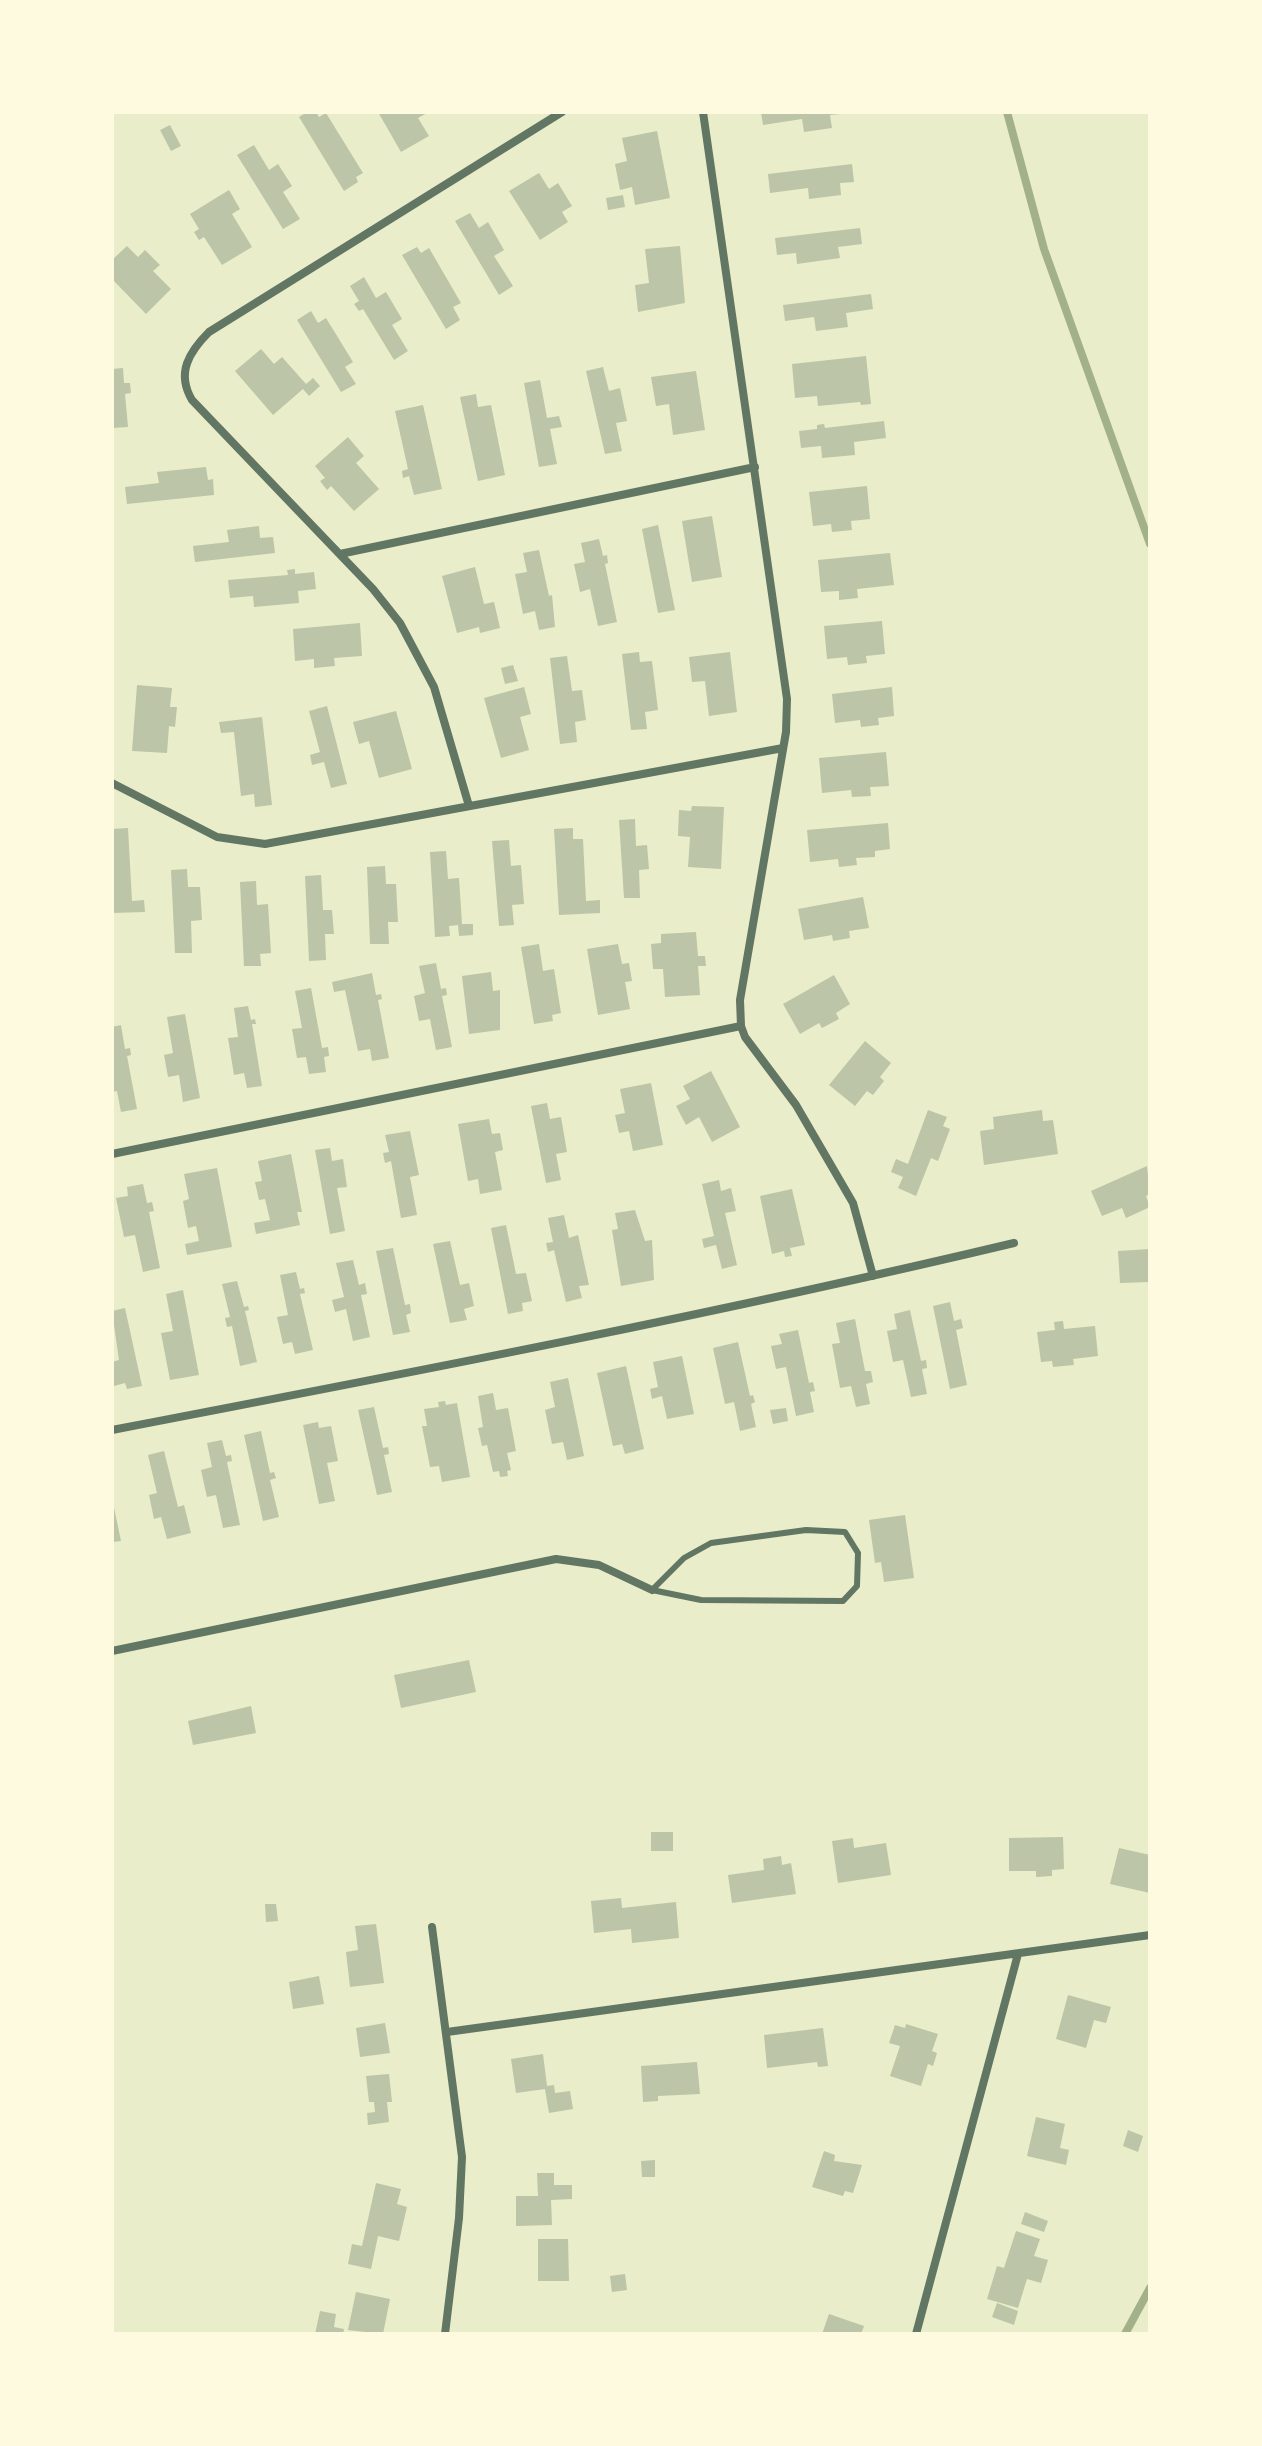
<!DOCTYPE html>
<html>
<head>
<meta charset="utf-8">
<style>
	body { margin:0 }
	#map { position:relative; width:1262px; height:2446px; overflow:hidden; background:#e9edc9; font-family:Cabin,sans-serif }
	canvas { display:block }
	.frame { position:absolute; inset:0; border:114px solid #fefae0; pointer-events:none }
</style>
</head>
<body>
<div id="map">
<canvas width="1262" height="2446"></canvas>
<div class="frame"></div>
</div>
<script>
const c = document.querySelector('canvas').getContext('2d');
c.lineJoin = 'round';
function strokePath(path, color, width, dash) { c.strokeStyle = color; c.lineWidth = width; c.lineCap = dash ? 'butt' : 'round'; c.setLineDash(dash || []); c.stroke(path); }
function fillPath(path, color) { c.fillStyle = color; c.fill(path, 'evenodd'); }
const stream = new Path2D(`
	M1007,112L1044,249L1150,544
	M1125,2334L1150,2288`);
const building = new Path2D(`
	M307,112H316L319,117L326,113L363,173L356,177L358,182L344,191L299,117Z
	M378,112H429L418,118L429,136L401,152Z
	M761,112H841V114L830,115L832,128L804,132L802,119L763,125Z
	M170,125L181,146L171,151L160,130Z
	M657,131L670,198L635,205L632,187L620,190L615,164L627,161L622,138Z
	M254,145L269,170L278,164L292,186L283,192L300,219L283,229L237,155Z
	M852,164L854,182L840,183L841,195L809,199L808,188L770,193L768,174Z
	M539,173L549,189L558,183L572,206L562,212L568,222L540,240L509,191Z
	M229,190L240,209L232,214L252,247L222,265L204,237L199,240L194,232L199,229L190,214Z
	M623,195L625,207L608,210L606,198Z
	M470,213L479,228L488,222L504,250L494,256L513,286L499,295L455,221Z
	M860,228L862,244L838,247L840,258L797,264L796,253L777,255L775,238Z
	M127,246L138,257L145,250L160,265L153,271L171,289L146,314L112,279V260Z
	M680,246L685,303L638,312L635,285L649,283L645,249Z
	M417,247L421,253L429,248L461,303L453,307L460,320L446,329L402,255Z
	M364,277L376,298L386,292L402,319L392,325L408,351L394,360L363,309L359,311L354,304L359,301L350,286Z
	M871,294L873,309L846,313L848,327L816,331L814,317L785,321L783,305Z
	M311,311L318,323L326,318L353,362L345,367L356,384L341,392L297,320Z
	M261,349L274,364L282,357L306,384L313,378L320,386L309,396L303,389L273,415L235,371Z
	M866,356L871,404L861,405L860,402L818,406L817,396L795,398L792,364Z
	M603,367L609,391L620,388L627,421L616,423L622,451L605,454L586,371Z
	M123,368L124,383H130L131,393L125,394L128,427L112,428V369Z
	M696,371L705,430L673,435L669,404L656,406L651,377Z
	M540,380L547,418L559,416L562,427L550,429L557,464L539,467L524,383Z
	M476,394L478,407L491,405L505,475L478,481L460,397Z
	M423,405L442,489L414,495L409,476L403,478L402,471L408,469L395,411Z
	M884,421L886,438L854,442L855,455L822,458L821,446L801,448L799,431L817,429V425L824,424L825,428Z
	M348,437L364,456L356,463L379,489L354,511L331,486L327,490L320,481L325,478L315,466Z
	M206,467L208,480L213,479L214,495L127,504L125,487L159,483L157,472Z
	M867,486L870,519L851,521L852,530L832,532L831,524L813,526L809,492Z
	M712,516L722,577L692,582L682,521Z
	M658,525L675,610L658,613L642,529Z
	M259,526L260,538L273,537L275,553L195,562L193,546L229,542L227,530Z
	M599,539L603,556L607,555L608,563L605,564L617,622L598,626L590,589L580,592L574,564L585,562L581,543Z
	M539,550L549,596L552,595L555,627L539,630L535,611L523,614L515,574L527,572L523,553Z
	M890,553L894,585L857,589L858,598L839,600V591L821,592L818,560Z
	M475,567L484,604L494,602L500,628L480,633L479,627L457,633L442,576Z
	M295,569V574L314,572L316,589L298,591L299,603L254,607L253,596L230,598L228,580L288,575L287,570Z
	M882,621L885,654L866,656L867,663L848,665L847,657L827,659L824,626Z
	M360,623L362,656L334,658L335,666L314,668V659L295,661L293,629Z
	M639,652L640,662L652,661L658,710L645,712L647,729L631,730L622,654Z
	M730,652L737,712L709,716L705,681L692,682L689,657Z
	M567,656L572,691L582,690L586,720L575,722L577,742L560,744L550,658Z
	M513,665L518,681L505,684L501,668Z
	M137,685L172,688L170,707H177L175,727L169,726L167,753L132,751Z
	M524,687L531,714L520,717L529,750L501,758L484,698Z
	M892,687L894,716L878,718L879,725L861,727L860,720L835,723L832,694Z
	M327,706L347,784L331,788L324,762L312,765L310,755L320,752L309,711Z
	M396,711L412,769L379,778L369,741L359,744L353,722Z
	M262,717L272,805L255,807L254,794L241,796L234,732L221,733L219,722Z
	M886,752L889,786L870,787L871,796L852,797L851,790L822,793L819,758Z
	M692,806L724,807L721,869L688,867L690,837L678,836L679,810L691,811Z
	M635,819L636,846L647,845L649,869L639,870L640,898H624L619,820Z
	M888,823L890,849L875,851V857L856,858L857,865L839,867L838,859L810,862L807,830Z
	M128,828L132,901L144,900L145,912L112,913V829Z
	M573,828V839H583L586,901L600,900V913L559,915L554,829Z
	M509,840L511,866L521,865L524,904L512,905L514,925L499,926L492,841Z
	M446,851L448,879L459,878L462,924H473V935L459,936L458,925L449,926L450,936L435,937L430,852Z
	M385,866L386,884H396L398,922H388L389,944H370L367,867Z
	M187,869L188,887H200L202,920L191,921L192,953H175L171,870Z
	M321,875L323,910H332L334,934H325L326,960L309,961L305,876Z
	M256,881L257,905L268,904L271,953L260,954L261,966H244L240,882Z
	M863,897L869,928L849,931L850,938L833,941L832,935L804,940L798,909Z
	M696,932L698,956H705L706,966H698L700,995L665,997L663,969H653L651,944L661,943V934Z
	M539,944L543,971L554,969L561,1013L552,1015L553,1021L534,1024L521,947Z
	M618,944L622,964L629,963L632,981L625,982L630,1009L598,1015L587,949Z
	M436,963L441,989L446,988L447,995L442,996L452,1047L436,1050L430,1019L419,1021L414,996L425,993L419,966Z
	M491,972L493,991L500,990V1030L469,1034L462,976Z
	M372,973L376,995L381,994L382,999L378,1000L389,1058L372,1061L370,1049L358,1051L345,990L334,992L332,982Z
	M834,975L850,1004L836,1013L839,1019L822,1028L819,1023L800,1034L783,1004Z
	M311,988L322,1048L328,1047L329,1056L324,1057L326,1072L309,1074L306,1057L297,1058L292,1029L302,1028L295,991Z
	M248,1006L251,1020L255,1019L256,1024H252L262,1086L247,1088L244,1073L234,1075L228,1038L238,1037L234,1008Z
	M185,1014L200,1098L183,1102L179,1075L168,1077L164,1055L173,1053L167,1017Z
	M121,1025L125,1049L130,1048L131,1055L127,1056L137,1109L121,1112L117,1091L112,1092V1027Z
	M865,1041L891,1063L880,1077L884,1081L873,1095L867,1091L855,1106L829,1085Z
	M711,1071L740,1127L712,1142L699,1117L686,1125L676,1106L690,1099L683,1086Z
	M651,1083L663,1145L633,1151L629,1131L619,1133L615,1115L625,1113L620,1089Z
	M547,1103L550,1119L561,1117L567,1152L556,1154L561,1180L546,1183L531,1106Z
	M928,1110L947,1117L943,1126L950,1129L938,1161L931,1158L916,1196L898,1188L903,1177L891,1172L896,1159L908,1164Z
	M1042,1110L1043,1121L1053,1120L1058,1154L984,1165L980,1131L994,1129L993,1117Z
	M489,1119L492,1134L500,1133L503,1150L495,1152L502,1190L480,1194L478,1179L468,1181L458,1124Z
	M410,1131L419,1175L410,1177L417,1215L401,1218L391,1161L385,1163L383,1153L389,1152L385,1135Z
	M330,1148L332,1161L343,1159L347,1187L337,1188L345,1231L330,1234L315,1150Z
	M291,1154L302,1212H297L300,1225L256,1234L254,1223L270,1220L265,1199L259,1200L255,1182L262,1181L258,1161Z
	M1147,1166L1150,1194L1146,1196L1150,1207L1126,1218L1122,1208L1102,1216L1091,1191Z
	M217,1168L232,1247L187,1255L185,1244L199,1241L196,1226L188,1228L183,1201L189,1199L184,1174Z
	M719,1180L721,1191L731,1188L736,1211L725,1213L737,1265L722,1269L716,1245L704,1248L702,1239L714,1236L702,1184Z
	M143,1184L147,1203L152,1202L154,1211L149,1212L160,1268L143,1272L135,1235L124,1237L116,1198L128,1196L127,1187Z
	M792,1189L805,1245L790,1248L792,1256L785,1257L784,1251L772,1254L760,1196Z
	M635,1210L645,1241L652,1240L654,1280L621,1286L612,1230L618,1229L615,1213Z
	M564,1215L569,1238L578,1235L589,1285L579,1286L582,1298L566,1302L554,1250L548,1252L546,1243L553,1242L548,1218Z
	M506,1225L516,1274L526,1273L532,1301L522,1303L523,1311L508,1314L491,1228Z
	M450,1241L460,1285L469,1283L474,1306L464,1309L467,1320L450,1323L433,1244Z
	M393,1248L405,1305L410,1304L411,1313L406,1315L410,1332L393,1335L376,1251Z
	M1150,1249V1282L1120,1283L1118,1251Z
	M353,1260L359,1285L365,1283L367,1294L361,1295L370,1337L353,1341L346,1309L335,1312L332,1300L344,1297L336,1263Z
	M296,1272L300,1289L304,1288L305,1293L300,1294L313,1350L295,1354L292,1342L283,1344L277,1317L288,1315L280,1275Z
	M237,1281L244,1307L248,1306L249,1310L245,1311L257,1362L240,1366L232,1326L227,1327L225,1318L230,1317L222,1284Z
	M183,1290L199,1375L170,1380L161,1333L173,1331L166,1294Z
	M950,1302L954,1321L961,1319L963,1328L956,1330L967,1385L950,1389L933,1306Z
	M125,1308L142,1386L127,1389L125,1383L114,1386L112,1376V1362L119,1360L112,1311Z
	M910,1310L921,1361L926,1360L927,1368L922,1369L927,1394L911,1397L903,1360L893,1362L887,1331L897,1329L894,1314Z
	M855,1319L865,1371H871L873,1382L866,1384L870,1404L856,1407L851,1386L840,1388L832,1344L840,1343L836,1323Z
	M1063,1321L1064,1329L1095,1326L1098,1356L1073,1359L1074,1365L1053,1367L1052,1361L1041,1362L1037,1332L1055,1330L1054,1322Z
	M798,1330L809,1383L813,1382L815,1391L810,1392L814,1412L796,1416L786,1367L776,1369L771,1346L782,1344L779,1334Z
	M738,1342L750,1396L753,1395L755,1402L751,1404L756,1427L740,1431L734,1402L725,1404L713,1348Z
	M682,1356L694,1414L667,1419L662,1396L652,1399L650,1389L658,1387L653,1362Z
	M626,1366L644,1449L625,1454L622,1444L613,1446L597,1373Z
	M568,1378L584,1456L567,1460L563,1442L552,1444L545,1410L555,1407L550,1382Z
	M493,1393L496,1410L508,1408L516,1451L507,1453L511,1470L507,1471L508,1476L500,1477L499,1471L493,1472L487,1445L482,1446L478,1428L483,1427L478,1396Z
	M445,1401L446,1405L457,1403L470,1477L442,1482L439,1466L430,1467L422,1426H427L424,1409L439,1407L438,1402Z
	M374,1407L383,1448L388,1447L389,1454L384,1455L392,1492L377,1495L358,1410Z
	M786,1408L788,1421L773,1424L770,1410Z
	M318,1422L319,1428L331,1426L338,1461L327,1463L335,1501L319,1504L303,1425Z
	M261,1431L270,1473L274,1472L276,1478L270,1480L279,1517L263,1521L244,1435Z
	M222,1440L226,1456L231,1455L232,1461L227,1462L240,1525L223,1528L216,1495L207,1497L201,1470L212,1467L207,1443Z
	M164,1451L178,1507L184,1505L191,1533L167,1539L161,1517L154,1519L149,1495L157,1493L148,1455Z
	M112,1498L121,1541L112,1542Z
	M905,1515L914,1578L884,1582L881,1562L875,1563L869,1520Z
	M469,1660L476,1692L401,1708L394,1675Z
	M251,1706L256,1733L193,1745L188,1721Z
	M651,1832H673V1851H651Z
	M1063,1837L1064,1869L1052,1870V1876L1036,1877V1871H1009V1838Z
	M853,1838L854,1848L886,1843L891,1875L838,1883L832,1841Z
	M1119,1848L1150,1855V1893L1110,1884Z
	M781,1856L782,1865L791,1863L796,1894L732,1903L728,1875L764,1870L763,1859Z
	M621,1898L622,1908L676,1902L679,1938L632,1943L631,1929L594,1933L591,1901Z
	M265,1904H276L278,1921L266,1922Z
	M376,1924L384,1983L350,1987L346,1952L358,1950L355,1926Z
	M319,1976L324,2004L293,2009L289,1982Z
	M1068,1995L1111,2007L1106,2023L1094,2020L1086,2048L1056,2039Z
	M385,2023L390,2053L360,2057L356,2028Z
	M906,2024L938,2034L932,2051L937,2053L933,2066L928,2064L921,2086L890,2076L900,2046L889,2043L895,2025L905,2028Z
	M823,2028L828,2066L818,2067L817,2062L767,2068L764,2035Z
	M543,2054L547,2086L554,2085L555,2093L570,2091L573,2109L549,2113L545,2089L516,2093L511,2059Z
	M697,2062L700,2094L658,2096V2101L643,2102L641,2066Z
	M389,2074L392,2102H387L389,2122L368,2125L367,2113L375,2112L374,2102H369L366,2076Z
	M1036,2117L1065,2124L1060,2148L1069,2150L1066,2165L1027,2156Z
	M1128,2130L1143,2136L1138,2152L1123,2146Z
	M824,2151L835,2155L834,2161L862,2165L853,2193L845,2191L843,2196L812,2187Z
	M655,2160V2177H642L641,2161Z
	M537,2173H554V2185H572V2199L551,2200L552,2225L516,2226V2196H538Z
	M376,2183L401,2189L397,2204L407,2207L399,2241L378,2236L371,2269L348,2264L352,2244L362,2246Z
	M1025,2212L1048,2221L1044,2232L1021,2224Z
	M1016,2231L1040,2239L1034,2256L1048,2260L1041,2283L1027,2279L1018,2308L987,2299L997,2266L1004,2268Z
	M538,2239H568L569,2281H538Z
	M625,2274L627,2290L612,2292L610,2276Z
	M356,2292L390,2299L383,2334L348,2330Z
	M997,2303L1018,2311L1014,2325L992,2317Z
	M320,2311L336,2314L334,2327L344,2329L343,2334H315Z
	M829,2314L864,2326L861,2334H822Z`);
const service = new Path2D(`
	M806,1530L845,1532L858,1553L857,1586L843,1601L701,1600L652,1590L684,1558L711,1543Z`);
const minor = new Path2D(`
	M703,112L787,699L786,732L740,1000L741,1026L745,1037L796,1105L853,1203L873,1276
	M340,554L755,467
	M112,783L217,837L265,844L783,748
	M469,806L434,687L400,623L373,589L192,400C176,373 189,352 209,332L562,112
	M112,1154L741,1026
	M112,1430C414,1372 716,1314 1014,1243
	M112,1651L556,1559L599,1565L652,1590
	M432,1927L462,2157L459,2218L445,2334
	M447,2032L1150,1935
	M916,2334L1018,1954`);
strokePath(stream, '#a3b18a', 8);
fillPath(building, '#bcc5a7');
strokePath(service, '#617663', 6);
strokePath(minor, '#617663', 8);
</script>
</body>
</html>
